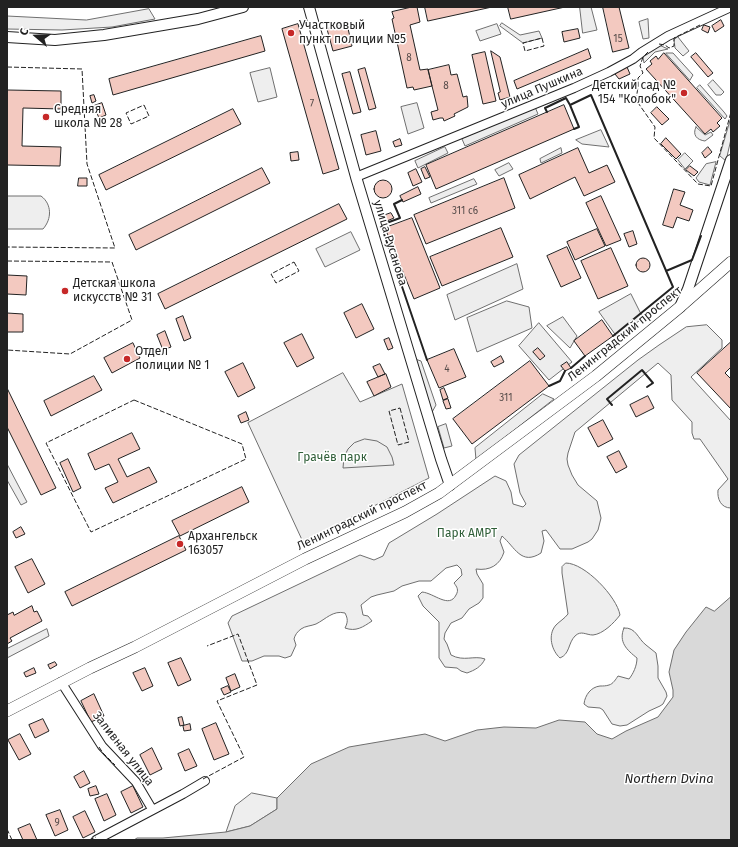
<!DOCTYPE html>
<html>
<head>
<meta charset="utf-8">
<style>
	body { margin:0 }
	#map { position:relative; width:738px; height:847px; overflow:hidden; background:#fff; font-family:"Fira Sans",sans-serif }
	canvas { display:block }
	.frame { position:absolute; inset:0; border:8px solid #222; pointer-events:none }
	.north { position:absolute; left:16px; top:16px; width:40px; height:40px; -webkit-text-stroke:3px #fff; paint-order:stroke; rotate:289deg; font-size:11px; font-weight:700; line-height:16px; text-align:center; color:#222 }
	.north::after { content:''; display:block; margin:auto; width:14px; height:18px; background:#222; clip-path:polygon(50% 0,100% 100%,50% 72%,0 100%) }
</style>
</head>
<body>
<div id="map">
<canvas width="738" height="847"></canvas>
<div class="frame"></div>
<div class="north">С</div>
</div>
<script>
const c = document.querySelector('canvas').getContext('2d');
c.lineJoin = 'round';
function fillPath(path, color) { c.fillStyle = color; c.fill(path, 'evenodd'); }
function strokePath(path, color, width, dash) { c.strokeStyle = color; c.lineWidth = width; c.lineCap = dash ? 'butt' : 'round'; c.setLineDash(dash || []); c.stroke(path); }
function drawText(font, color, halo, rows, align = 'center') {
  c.font = font + ' "Fira Sans",sans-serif'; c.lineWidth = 3; c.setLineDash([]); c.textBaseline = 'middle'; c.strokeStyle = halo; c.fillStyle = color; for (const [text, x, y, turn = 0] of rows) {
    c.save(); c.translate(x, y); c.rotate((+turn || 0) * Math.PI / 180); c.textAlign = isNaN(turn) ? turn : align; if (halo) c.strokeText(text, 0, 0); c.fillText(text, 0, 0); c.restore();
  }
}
const green = new Path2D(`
	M149,9L155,19L112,27L62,30L7,29V16L86,20Z
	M497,24L501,34L480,41L476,31Z
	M678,37L689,51L683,56L675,48L674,40Z
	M659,45L668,49L655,52L644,63L643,57Z
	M666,53H673L693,75L690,80Z
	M270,68L277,97L258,102L250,73Z
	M713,80L724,92L721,95H716L708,85Z
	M700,85L724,112L727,116L725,119L697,88Z
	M696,127L705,135L711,132L713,135L705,141C697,140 692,135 696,127Z
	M685,153L693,161L685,169L678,160Z
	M716,162L710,185L699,182L696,178L706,164Z
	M7,196H41C52,204 52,219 43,229H7Z
	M351,232L360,250L325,267L316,249Z
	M707,325L722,340V348L691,377L731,421V508C721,508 717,499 718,490L728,479L700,439H694L692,433V422L672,400L671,375L658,363L575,432L568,453L567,459L568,465L572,475L578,485L597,501L601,518L598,530L592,539L588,542L572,549H560L546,530L542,531L544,541L541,553C521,566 515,547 502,536L500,541L504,552C500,565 490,571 476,569L477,574L483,584V598L479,603L469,609L462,618L451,623L445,633L444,639L447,644L451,655C464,662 474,655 485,659C481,667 475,670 467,673L461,671L457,668L445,667L439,658V622L423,606L418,596L422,592C434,593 449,609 456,595C459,590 457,587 454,583L462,575L461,569L457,565L446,568L431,581H419L402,586L394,591L377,595L371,597L361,605L363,615L368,616L372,621C363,627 356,632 345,628C348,622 348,619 345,613C333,610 326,619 316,624C311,626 305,626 301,629C297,632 295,635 294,639L296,645L291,656L285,658L279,656H264L252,661H242L228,623L232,616L360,555L374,560L383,556L389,543L437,514L495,476L506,481L511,492L513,504L523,507L526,504L520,493L514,464L519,455L638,360L659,345L686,327Z
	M343,373L360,402L402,384L429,478L303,542L248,423Z
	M566,563C585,563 617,597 620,615C614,623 603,634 593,635C586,635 581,630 575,636C568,643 570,654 560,658C552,651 547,635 556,625C560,621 564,619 568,614L562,573V567Z
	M624,628C636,627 638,639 646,645C649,648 653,650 656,653L658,666V678L666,692L667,696L663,704L660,706L649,711L627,725L620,726L612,724L603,710L600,708L588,707L584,704C585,695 591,687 600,686C603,686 606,686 609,685C613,684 616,679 618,676L629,679C633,674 637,666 637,658C627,650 618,642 624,628Z
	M252,793L277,798V809L250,826L226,832L235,806Z`);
const parking = new Path2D(`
	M580,7H591L597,30L583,33Z
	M648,19L649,38L643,39L639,22Z
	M502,23L520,35L539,31L542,38L523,43L500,26Z
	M417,103L424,128L408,134L401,107Z
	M535,107L538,114L465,146L462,139Z
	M730,121L731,139L726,161L720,156Z
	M601,130L609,147L582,144L576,140Z
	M445,147L448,153L418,168L415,161Z
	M561,148L562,153L541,163L540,159Z
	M509,163L513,169L499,176L495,170Z
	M474,179L477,184L431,203L429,198Z
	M517,264L523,289L455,320L447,295Z
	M631,294L643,318L617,337L599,312Z
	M507,301L529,307L532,328L477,352L467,318Z
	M563,317L577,336L570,348L547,326Z
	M539,323L572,362L549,380L519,346Z
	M415,359L421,361L436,405L431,414Z
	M543,394L554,399L476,460L475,448Z
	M446,424L452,446L444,448L438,427Z
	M365,439L377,441L387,447L392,457L394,465L343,468L344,457L348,449L354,443Z
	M7,464L27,502L21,505L7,480Z
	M47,629L49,636L7,658V649Z`);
const water = new Path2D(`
	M731,597V840H134L137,838H163L226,832L250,826L277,809V798L311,764L349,747L425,734L445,741L477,730L504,727L536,728L559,720L585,722L597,734L612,739L626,731L658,717L673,697V690L669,672L674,650L686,632L706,607L714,611Z`);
const building = new Path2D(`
	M412,7H417L420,22L410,25L420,70L428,69L432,86L414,90L413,87L407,88L392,19L394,18L392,12Z
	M425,7H492L428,21Z
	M508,7H565L511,19Z
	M603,7H619L629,48L613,52Z
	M721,20L724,26L715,32L712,26Z
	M298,24L339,169L323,174L282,29Z
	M347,24L352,46L333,51L327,29Z
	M704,25L710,27L708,33L702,30Z
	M578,29L580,38L564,42L562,32Z
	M261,36L265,51L113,95L109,79Z
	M588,49L591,58L517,89L514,81Z
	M491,51L500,57L510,97L500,100L498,93L500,92Z
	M485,52L496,101L483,104L472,55Z
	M664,53L722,118L717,123L720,126L713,132L711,129L705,134L646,69L652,64L650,61L656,56L658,59Z
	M696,53L713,73L708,77L691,57Z
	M449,65L451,75L457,74L463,97L467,96L468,107L454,114L455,116L444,121L443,118H440L433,120L431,112L438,110L428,70Z
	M627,67L630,74L619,79L615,74Z
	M365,68L376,108L369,110L358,70Z
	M350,72L361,112L353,114L342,74Z
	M7,90L61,91V109L23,108L22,146L61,147L60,166L7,165Z
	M94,95L96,101L92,103L90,96Z
	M102,103L106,115L99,118L94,106Z
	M564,105L574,129L436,189L426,165Z
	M657,107L669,119L662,125L651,113Z
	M233,109L241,124L106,190L99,175Z
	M376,131L381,151L366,155L361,135Z
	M666,138L681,154L676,159L661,144Z
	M400,139L402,145L395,147L393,142Z
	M708,147L712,152L705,158L702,153Z
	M578,148L589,173L607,165L615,182L584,196L575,177L530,199L519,175Z
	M298,152L299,160L291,161L290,153Z
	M690,166L698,172L694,176L686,170Z
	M425,167L430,177L425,179L421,169Z
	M262,168L270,183L136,250L129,235Z
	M416,169L422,182L413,186L408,173Z
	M79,178H87V186H78Z
	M504,178L515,208L426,244L414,215Z
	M374 189a9 9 0 1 1 18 0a9 9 0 1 1-18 0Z
	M418,187L421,194L403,202L400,196Z
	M674,189L685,192L680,205L693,210L689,221L677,217L673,228L663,225Z
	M601,196L621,240L606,246L586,203Z
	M339,204L347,219L165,309L158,294Z
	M391,213L394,218L382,223L380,217Z
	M412,218L440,288L414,299L385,228Z
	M501,228L513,257L442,286L430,257Z
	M597,229L605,246L575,260L567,242Z
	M633,231L637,244L629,247L624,234Z
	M567,247L581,278L561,287L547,256Z
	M611,248L628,286L598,299L581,261Z
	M636 265a7 7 0 1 1 14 0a7 7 0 1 1-14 0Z
	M7,275L27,276L26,295L7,294Z
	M362,304L374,329L356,338L344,313Z
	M7,313L23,314V332H7Z
	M183,316L191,338L184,341L176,319Z
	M602,320L613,336L585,356L574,341Z
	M165,331L171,347L163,350L157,335Z
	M302,334L314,358L297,367L284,343Z
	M389,338L393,348L388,350L384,340Z
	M731,342V367L725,373L731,379V409L697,373Z
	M133,343L140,358L112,373L104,358Z
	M538,348L545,356L540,360L533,352Z
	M454,349L466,377L439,388L427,360Z
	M501,356L504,362L494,367L491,362Z
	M530,361L549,386L472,444L453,419Z
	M567,362L571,368L565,371L561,366Z
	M243,363L255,388L238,397L225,372Z
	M380,364L385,374L378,377L373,367Z
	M386,374L391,387L374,396L367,382Z
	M94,376L102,390L51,416L44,401Z
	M7,388L56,488L41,495L7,427Z
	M444,388L448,398L443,400L440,390Z
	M648,396L654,408L636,417L630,405Z
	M448,399L451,408L446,409L443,401Z
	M246,412L249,420L241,423L238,416Z
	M603,420L613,439L598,447L588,428Z
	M132,433L140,449L118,459L127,477L149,467L157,482L113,503L105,488L118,482L109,464L95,470L88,454Z
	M619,451L627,467L616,473L607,457Z
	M68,459L81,488L73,492L60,463Z
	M242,487L249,502L180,536L172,521Z
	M21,527L25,534L16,538L13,532Z
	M179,536L186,550L72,606L65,592Z
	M32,559L45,584L28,593L15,567Z
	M32,606L34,612L37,611L42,621L10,638L12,641L7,644V615L13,612L14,615Z
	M181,658L191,680L178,686L168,663Z
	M55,662L57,665L50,669L48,665Z
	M34,668L36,673L26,677L24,673Z
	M145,668L153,686L142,691L133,673Z
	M235,674L240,687L231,691L226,678Z
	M228,686L231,692L224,695L221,689Z
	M94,694L104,716L91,722L81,701Z
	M182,717L184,725L180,726L178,718Z
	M43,719L49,731L35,738L29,725Z
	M216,723L229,754L214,760L202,729Z
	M190,724L191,730L184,731L183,726Z
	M20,734L31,754L19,760L8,740Z
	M152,748L162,769L150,775L140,755Z
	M189,749L197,766L185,771L178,754Z
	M84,771L90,783L80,788L74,777Z
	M96,786L99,794L90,796L88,789Z
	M133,786L143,807L131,813L121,792Z
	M107,794L116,815L104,821L95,799Z
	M60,810L68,830L55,836L46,815Z
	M85,811L95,832L83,838L73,817Z
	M30,824L37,840H23L18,829Z`);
const minor = new Path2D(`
	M356,177L574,88L609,72L633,59L642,52L668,36L731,7
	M61,682L102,746L136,782L152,809
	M96,840L183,794L205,781`);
const tertiary = new Path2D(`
	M309,7L356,177L441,459L450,485
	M7,37L55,40L104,35L198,19L243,7
	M680,307L688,289L731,160`);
const secondary = new Path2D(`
	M7,711L90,668L135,647L305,559L405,512L439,493L596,376L680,307L731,262`);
const fence = new Path2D(`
	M542,38L544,46L525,51L523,43Z
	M659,44L665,45L669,48L674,46V38L700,25
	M648,52L643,57L640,66L643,73L638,78V87L636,100L655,127L654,138L698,184L711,186L731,112
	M7,67L82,69L87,164L115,248L7,247
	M144,105L149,116L131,124L126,113Z
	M7,261L112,262L132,320L70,354L7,350
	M294,262L299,271L276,283L271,274Z
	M134,400L242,444L246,459L91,532L46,443Z
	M400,408L409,442L398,445L389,411Z
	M99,747L103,753L115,765
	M203,779L244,757L217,701L257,685L238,634L207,646
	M7,829L12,840
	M89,840L96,837`);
const wall = new Path2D(`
	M547,112L545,108L566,98L570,105
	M574,129L579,127L570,105L591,95L673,287L613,336
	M402,200L394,204L400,218L381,225L427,360
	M666,271L692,260L701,236
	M571,368L585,356
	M549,386L560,381L565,371
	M612,405L607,399L642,370L653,383L647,387`);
const markers = [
	[291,33,4,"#c62828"],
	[684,93,4,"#c62828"],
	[46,117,4,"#c62828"],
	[65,291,4,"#c62828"],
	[127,359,4,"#c62828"],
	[180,544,4,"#c62828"]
];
const numberNames = [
	["15",618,39],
	["8",409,58],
	["8",446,86],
	["7",312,104],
	["311 с6",465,211],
	["4",447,369],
	["311",506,398],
	["9",57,823]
];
const poiNames = [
	["Участковый",299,26],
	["пункт полиции №5",299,40],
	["Детский сад №",676,86,"right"],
	["154 \"Колобок\"",676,100,"right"],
	["Средняя",54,110],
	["школа № 28",54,124],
	["Детская школа",73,284],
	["искусств № 31",73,298],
	["Отдел",135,352],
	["полиции № 1",135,366],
	["Архангельск",188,537],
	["163057",188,551]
];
const streetNames = [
	["улица Пушкина",542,88,-23],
	["улица Русанова",390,243,73],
	["Ленинградский проспект",625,334,-39],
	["Ленинградский проспект",362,516,-26],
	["Заливная улица",123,749,52]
];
const parkNames = [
	["Грачёв парк",332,458],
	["Парк АМРТ",467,534]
];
const waterNames = [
	["Northern Dvina",669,779]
];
fillPath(green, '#eee');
strokePath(green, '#6f6f6f', 1);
fillPath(parking, '#ededed');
strokePath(parking, '#6f6f6f', 1);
fillPath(water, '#d9d9d9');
strokePath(water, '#6f6f6f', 1);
fillPath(building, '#f3c9c0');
strokePath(building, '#222', 1);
strokePath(minor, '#222', 10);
strokePath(tertiary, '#222', 12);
strokePath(secondary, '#222', 12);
strokePath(minor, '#fff', 8);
strokePath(tertiary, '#fff', 10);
strokePath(secondary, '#fff', 11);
strokePath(fence, '#222', 1, [5, 2]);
strokePath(wall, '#222', 2);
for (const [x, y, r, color] of markers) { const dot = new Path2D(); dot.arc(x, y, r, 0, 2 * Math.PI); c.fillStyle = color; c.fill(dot); strokePath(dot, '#fff', 1.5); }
drawText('10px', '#564c4a', null, numberNames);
drawText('12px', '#222', '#fff', poiNames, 'left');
drawText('12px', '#222', '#fff', streetNames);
drawText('12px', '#2f5e38', '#fff', parkNames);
drawText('italic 13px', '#222', '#fff', waterNames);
</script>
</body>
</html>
